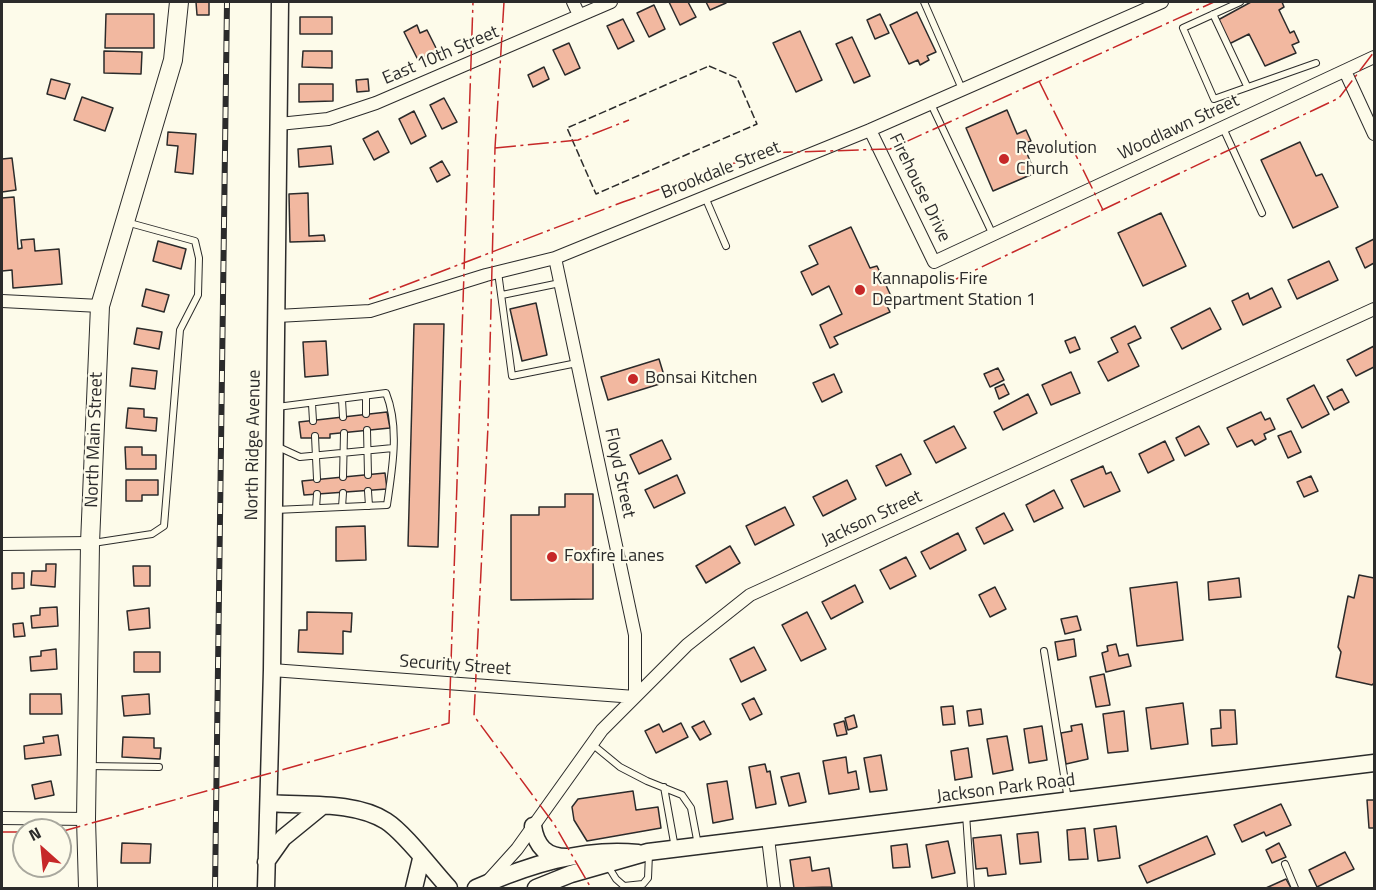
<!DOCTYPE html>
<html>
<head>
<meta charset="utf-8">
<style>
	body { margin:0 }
	#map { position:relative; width:1376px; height:890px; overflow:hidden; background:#fdfbea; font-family:"Titillium Web",sans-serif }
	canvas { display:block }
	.frame { position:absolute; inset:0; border:3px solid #2b2b2b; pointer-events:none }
	.north { position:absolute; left:12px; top:818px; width:60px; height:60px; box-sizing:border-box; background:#fdfbea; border:2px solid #a9a89e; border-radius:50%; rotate:333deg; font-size:16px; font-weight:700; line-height:24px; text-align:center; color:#2b2b2b }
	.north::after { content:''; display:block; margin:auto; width:21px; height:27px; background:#c62828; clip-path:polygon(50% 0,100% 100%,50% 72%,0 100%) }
</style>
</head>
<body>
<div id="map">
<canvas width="1376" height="890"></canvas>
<div class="frame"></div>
<div class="north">N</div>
</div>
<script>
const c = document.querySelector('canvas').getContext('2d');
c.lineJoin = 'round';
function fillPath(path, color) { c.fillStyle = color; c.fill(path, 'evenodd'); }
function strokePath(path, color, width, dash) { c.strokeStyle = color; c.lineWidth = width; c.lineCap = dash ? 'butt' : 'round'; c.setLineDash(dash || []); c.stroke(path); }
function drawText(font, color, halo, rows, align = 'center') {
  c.font = font + ' "Titillium Web",sans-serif'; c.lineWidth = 4.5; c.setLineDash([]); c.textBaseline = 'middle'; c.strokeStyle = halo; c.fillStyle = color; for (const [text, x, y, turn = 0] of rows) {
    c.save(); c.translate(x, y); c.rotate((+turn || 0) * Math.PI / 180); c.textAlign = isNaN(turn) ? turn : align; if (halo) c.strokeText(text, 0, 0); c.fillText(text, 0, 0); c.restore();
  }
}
const building = new Path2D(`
	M196,2H209V15H197Z
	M669,2H688L696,17L680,25Z
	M706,2H726V3L710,10Z
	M1251,2H1282L1284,7L1279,10L1290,33L1294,31L1299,42L1292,45L1296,53L1265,66L1249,34L1229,44L1218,20Z
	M654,5L665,29L649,37L637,13Z
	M917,12L936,52L927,56L929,60L920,65L918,60L909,64L890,25Z
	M106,14H154V48H105Z
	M880,14L889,33L875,39L867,20Z
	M300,17H332V34H300Z
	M623,19L634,41L618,49L607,26Z
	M417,25L420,33L427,30L437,50L418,60L404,32Z
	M800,31L822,80L796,92L773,43Z
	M852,37L870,76L854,83L836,44Z
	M569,43L580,68L565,75L553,50Z
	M104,51L142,52L141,74L104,73Z
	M303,51H332V68L302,67Z
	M544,67L549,79L533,87L528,75Z
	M51,79L70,84L65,99L47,94Z
	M368,79L369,91L357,92L356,80Z
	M299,84H333V101L299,102Z
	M82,97L113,108L105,131L74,120Z
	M444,98L457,122L442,129L430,105Z
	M1007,110L1017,134L1026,130L1031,141L1023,144L1035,173L993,191L966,128Z
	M414,111L426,136L411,144L399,119Z
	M378,131L389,152L374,160L363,139Z
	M168,132L196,134L193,174L175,172L178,146L167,145Z
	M1300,142L1316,176L1322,174L1338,207L1293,228L1261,160Z
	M331,146L333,164L299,167L298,149Z
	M12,158L16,190L2,192V159Z
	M442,161L450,175L437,182L430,168Z
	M308,193L309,236L324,235L325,241L290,242L289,194Z
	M14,197L18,249L22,248L21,240L34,239L35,251L59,249L62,284L13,288L12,270L2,271V198Z
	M1161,213L1186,266L1143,286L1118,233Z
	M851,227L870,268L877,266L891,296L884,300L890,312L834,337L838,344L830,348L820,325L842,314L829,286L812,295L801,272L818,264L809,246Z
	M1374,239V263L1365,268L1356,248Z
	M158,241L186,249L181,269L153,261Z
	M1329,261L1338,280L1297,299L1288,280Z
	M1272,288L1281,307L1243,325L1232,301L1248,293L1250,299Z
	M146,289L169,295L164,312L142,306Z
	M536,303L547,355L522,361L510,309Z
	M1210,308L1221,329L1182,349L1171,328Z
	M414,324H444L438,547L408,546Z
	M1135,326L1141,338L1128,344L1139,366L1108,381L1098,362L1118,352L1111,338Z
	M137,328L162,332L159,349L134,344Z
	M1075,337L1080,349L1070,353L1065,341Z
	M326,341L328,375L305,377L303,342Z
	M1374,346V367L1356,376L1347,360Z
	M659,359L666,382L608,400L601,377Z
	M132,368L157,371L155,389L130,386Z
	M998,368L1004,380L990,387L984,374Z
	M1071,372L1080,393L1051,405L1042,385Z
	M834,374L842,392L822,402L813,383Z
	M1004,384L1009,394L999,399L995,388Z
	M1314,385L1329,414L1302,428L1287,399Z
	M1342,389L1349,402L1334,410L1327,397Z
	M1028,394L1037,413L1003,430L994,412Z
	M128,408L144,409V417L157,418L156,431L126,428Z
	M387,412L390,428L330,434V438H301L299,422Z
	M1261,412L1265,420L1270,418L1275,429L1264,434L1266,439L1255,445L1252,440L1237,447L1227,428Z
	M954,426L966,448L936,463L924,441Z
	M1199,426L1209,444L1185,456L1176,438Z
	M1291,431L1301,452L1288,458L1278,436Z
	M662,440L671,459L639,474L630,455Z
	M1165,441L1174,460L1148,473L1139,454Z
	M125,447H142V455H156V469H126Z
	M901,454L911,474L886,486L876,466Z
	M1103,466L1106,474L1111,472L1120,491L1084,507L1071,480Z
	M385,473L387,489L304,495L302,481Z
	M677,475L685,493L654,508L645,490Z
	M1311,476L1318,491L1304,497L1297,482Z
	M126,480H158V495H142V501H126Z
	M847,480L856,499L823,516L813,497Z
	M1054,490L1063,508L1034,522L1026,505Z
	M565,494H593V599L511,600V515H539V507H565Z
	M785,507L794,525L755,545L746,526Z
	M1004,513L1013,530L984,544L976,528Z
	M365,526L366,560L336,561V527Z
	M958,533L966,550L930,569L921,552Z
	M730,546L740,563L706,583L696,566Z
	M906,557L916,576L890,589L880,570Z
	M46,564H56L55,587L31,585L32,571H46Z
	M133,566H150V586H134Z
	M12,573H24V588L12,589Z
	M1359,575L1374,578V683L1372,685L1336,677L1341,652L1338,647L1348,596L1354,598Z
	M1239,578L1241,597L1209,600L1208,582Z
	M1177,582L1183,640L1137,646L1130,588Z
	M855,585L863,602L831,619L822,602Z
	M995,587L1006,609L990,617L979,595Z
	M57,607L58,626L32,628L31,616L40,615V608Z
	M149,608L150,628L129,630L127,611Z
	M307,612L352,613L351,632L343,631V654L298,652L299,630H307Z
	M807,612L826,649L801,661L782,625Z
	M1077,616L1081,630L1065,634L1061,619Z
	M23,623L25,636L14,637L13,624Z
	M1074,639L1076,656L1058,660L1055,642Z
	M1116,644L1119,656L1128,654L1131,666L1106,672L1102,653L1108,651L1107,646Z
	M754,647L766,670L741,682L730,659Z
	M56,649L57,669L31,671L30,657L41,656V651Z
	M134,652H160V672H134Z
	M1104,674L1110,705L1096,707L1090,677Z
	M30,694H61L62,714H30Z
	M149,694L150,714L124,716L122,696Z
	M754,698L762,714L750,720L742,704Z
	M1183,703L1188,744L1151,749L1146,708Z
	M953,706L955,724L943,725L941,707Z
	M981,709L983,724L969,726L967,711Z
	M1220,710H1235L1237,744L1212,746L1211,729L1221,728Z
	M1124,711L1128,751L1108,753L1103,714Z
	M854,715L857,727L848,730L845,718Z
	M704,721L711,734L700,740L692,727Z
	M844,721L847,734L837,736L834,724Z
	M681,723L688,737L656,753L645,731L659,724L663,732Z
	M1082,724L1088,759L1066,764L1061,733L1072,731L1071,726Z
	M1042,726L1047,760L1029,763L1024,729Z
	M58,735L61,755L25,759L24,746L44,743L43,737Z
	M1007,736L1013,770L993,774L987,739Z
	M123,737L154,738V748H161L160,759L122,757Z
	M968,748L972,777L955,780L951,751Z
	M881,755L887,790L870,792L864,758Z
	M846,757L848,773L856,771L859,789L829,794L823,761Z
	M765,764L767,772L770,771L776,804L756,808L749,767Z
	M799,773L806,802L789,806L781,777Z
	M51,781L54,795L35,799L32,785Z
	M727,781L733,819L713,823L707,784Z
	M633,791L636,810L658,807L661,828L587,841L574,820L572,807L578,799Z
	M1367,800H1374V828H1369Z
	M1281,804L1291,825L1266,836L1264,832L1242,842L1234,825Z
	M1116,826L1120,858L1098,861L1094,829Z
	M1085,828L1088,859L1069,860L1067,830Z
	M1038,832L1041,862L1020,864L1017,834Z
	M1001,835L1006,874L988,876L987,868L976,869L973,838Z
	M1207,836L1215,854L1147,883L1139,866Z
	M948,841L955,873L932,878L926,845Z
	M122,843L151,844L150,863H121Z
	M1279,843L1286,857L1272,863L1266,850Z
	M907,844L910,867L893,868L891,846Z
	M1345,852L1354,869L1317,887L1309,870Z
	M810,857L812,871L829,868L832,887L794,888L790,860Z
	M1286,879L1291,888H1266Z`);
const lane = new Path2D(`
	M924,2L962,89
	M1240,2L1183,28L1214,99L1316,63
	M1213,14L1247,86
	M931,104L993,235
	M1223,128L1262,213
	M705,197L726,246
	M498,272L512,376L577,363
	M502,295L560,283
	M366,396V414
	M342,400L343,417
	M312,404L313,421
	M367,430L368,475
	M315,436L317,479
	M276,446L300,457L393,448
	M343,477L344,433
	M368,491L369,506
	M342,507L343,493
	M316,508L317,494
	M275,510L387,505C392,470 400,428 386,393L277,407
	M93,543L152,534L164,526L180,330L198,295L199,258L195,241L126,222
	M1044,651L1068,800
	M592,744L620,767L647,781L682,795L691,808L698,845
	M88,766L159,767
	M664,787L675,848
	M966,814L971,888
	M1285,864L1295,888
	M608,866L616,879L624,886L643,884L648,878L649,854`);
const street = new Path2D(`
	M573,2L579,15
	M1345,71L1374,134
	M279,124L328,119L376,103L611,2
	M870,130L934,262L1374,57
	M2,301L100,306
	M277,316L370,311L486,275L555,258L870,130L1162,2
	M2,544L90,543
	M272,670L635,697V635L555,258
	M2,818L86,819
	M768,838L774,888
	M489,880L517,849L602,730L687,645L750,595L1374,309`);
const secondary = new Path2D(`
	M269,803C306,806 354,801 386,821C405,833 433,871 449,888
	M533,826C536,846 546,857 567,857
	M266,862L283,838L321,807
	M266,888L272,670L280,2
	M414,888L421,859
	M476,888C526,866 583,847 638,853
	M536,888L571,874L648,852L1374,763`);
const primary = new Path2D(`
	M88,888L86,819L90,543L100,306L173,60L179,2`);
const rail = new Path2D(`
	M215,888L227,2`);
const fence = new Path2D(`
	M709,66L737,78L757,124L596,194L567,128Z`);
const power = new Path2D(`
	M504,2L495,148L488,426L474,716L554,824L591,888
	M1039,81L1103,210
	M495,148L578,140L629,120
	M952,281L1339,98L1374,52
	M369,299L623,202L763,153L890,149L1214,2
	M2,832H24
	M60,832L449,723L473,2`);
const markers = [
	[1004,159,6,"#c62828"],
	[860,290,6,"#c62828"],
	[633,379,6,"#c62828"],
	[552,557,6,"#c62828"]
];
const streetNames = [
	["East 10th Street",441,56,-23],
	["Woodlawn Street",1179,128,-25],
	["Brookdale Street",721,171,-22],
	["Firehouse Drive",919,188,64],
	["North Main Street",95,440,-88],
	["North Ridge Avenue",254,445,-89],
	["Floyd Street",619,473,78],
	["Jackson Street",872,519,-25],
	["Security Street",455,666,4],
	["Jackson Park Road",1006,789,-7]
];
const poiNames = [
	["Revolution",1016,149],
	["Church",1016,170],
	["Kannapolis Fire",872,280],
	["Department Station 1",872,301],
	["Bonsai Kitchen",645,379],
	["Foxfire Lanes",564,557]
];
fillPath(building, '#f2b8a0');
strokePath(building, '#2b2b2b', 1.5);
strokePath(lane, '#2b2b2b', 8);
strokePath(street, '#2b2b2b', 14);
strokePath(secondary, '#2b2b2b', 19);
strokePath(primary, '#2b2b2b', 20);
strokePath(lane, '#fdfbea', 6);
strokePath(street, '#fdfbea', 12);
strokePath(secondary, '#fdfbea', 16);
strokePath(primary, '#fdfbea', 18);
strokePath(rail, '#2b2b2b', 6);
strokePath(rail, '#fdfbea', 4, [11]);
strokePath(fence, '#2b2b2b', 1.5, [8, 3]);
strokePath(power, '#c62828', 1.5, [21, 4.5, 3, 4.5]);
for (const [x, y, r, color] of markers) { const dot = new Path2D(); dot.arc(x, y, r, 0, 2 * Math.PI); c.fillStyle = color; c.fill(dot); strokePath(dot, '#fdfbea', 2); }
drawText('18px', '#2b2b2b', '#fdfbea', streetNames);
drawText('18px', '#2b2b2b', '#fdfbea', poiNames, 'left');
</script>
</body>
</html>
